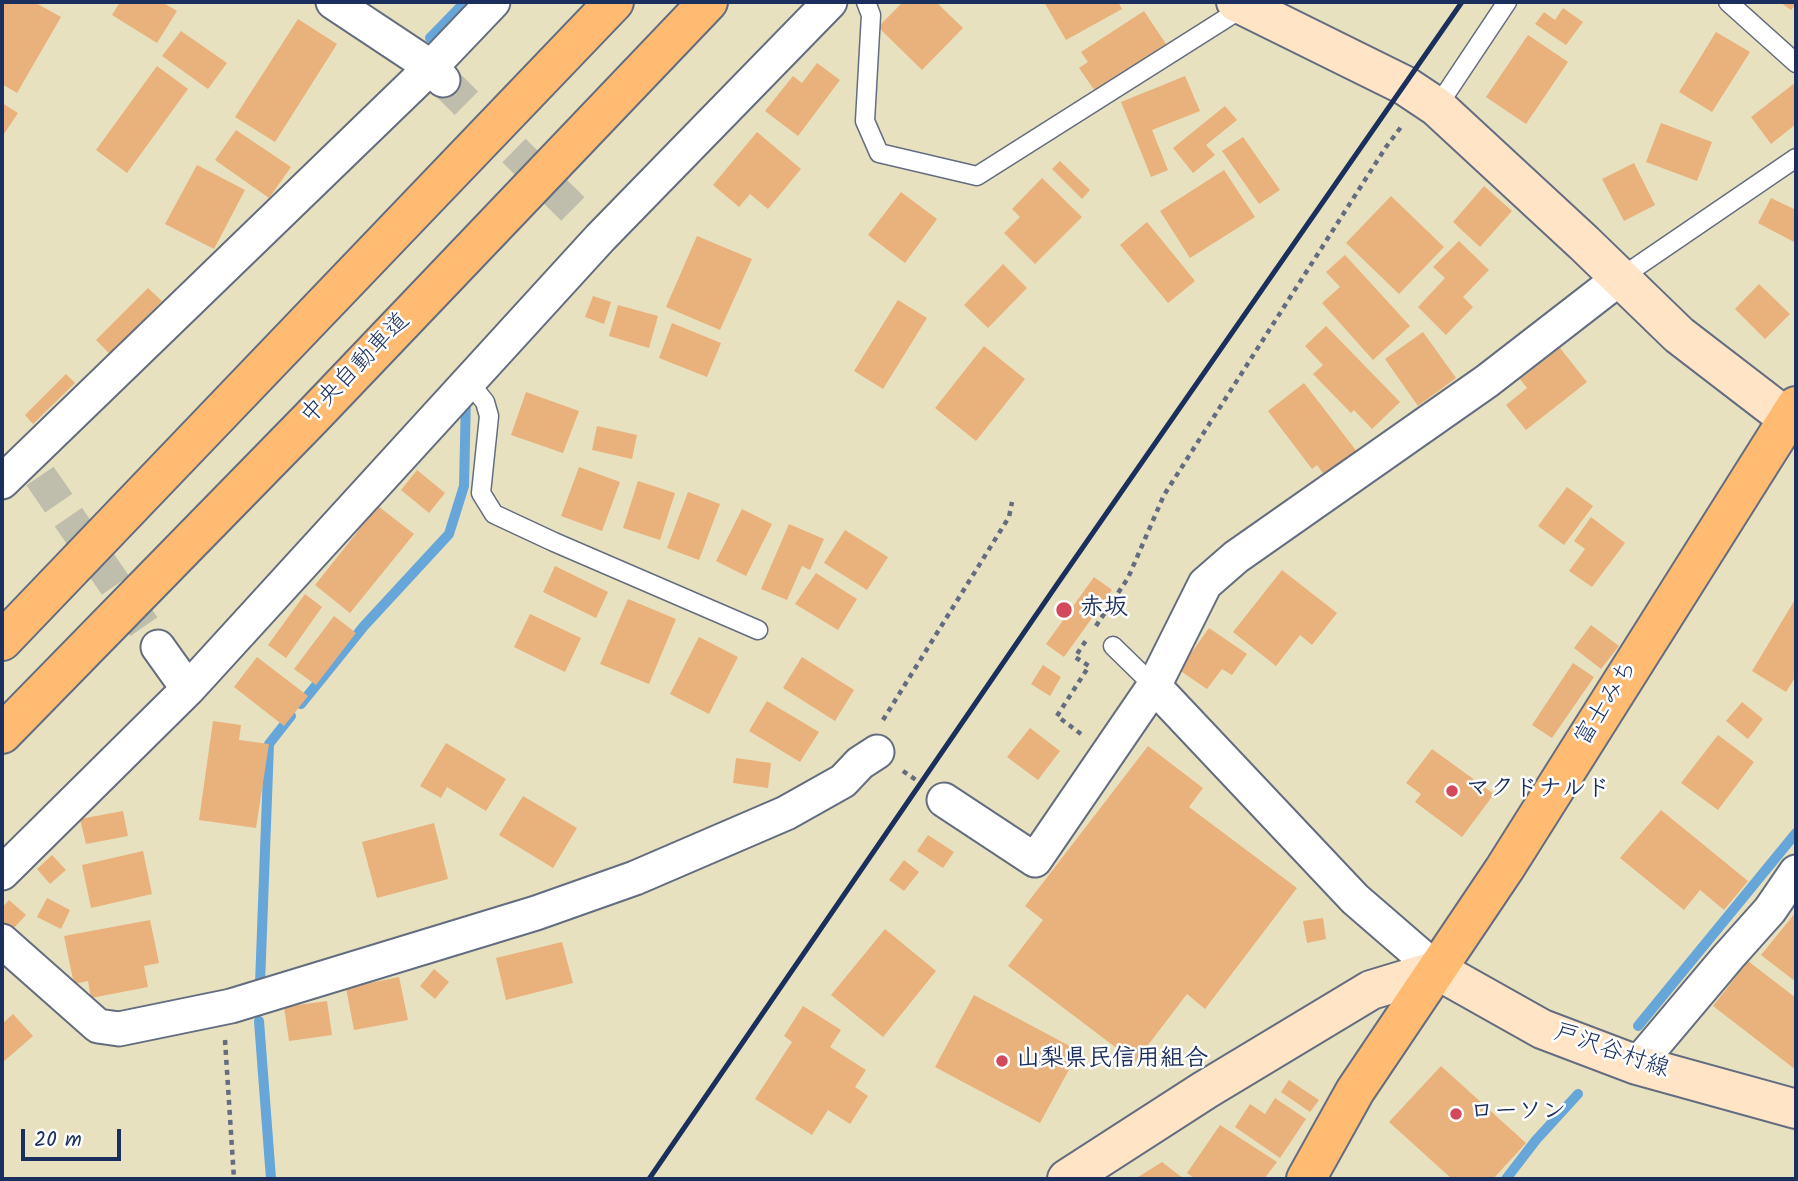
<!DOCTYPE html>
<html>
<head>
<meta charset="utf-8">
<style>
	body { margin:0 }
	#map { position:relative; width:1798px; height:1181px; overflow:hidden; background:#e8e1bf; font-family:Kalam,sans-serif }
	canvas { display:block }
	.frame { position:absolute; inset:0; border:4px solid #1b2f5e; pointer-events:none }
	.scale { position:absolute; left:21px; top:1129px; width:100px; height:32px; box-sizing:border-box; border:4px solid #1b2f5e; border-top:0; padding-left:9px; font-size:21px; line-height:24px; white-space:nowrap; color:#1b2f5e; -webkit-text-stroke:5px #fff; paint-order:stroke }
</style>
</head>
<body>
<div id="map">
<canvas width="1798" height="1181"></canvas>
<div class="frame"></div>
<div class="scale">20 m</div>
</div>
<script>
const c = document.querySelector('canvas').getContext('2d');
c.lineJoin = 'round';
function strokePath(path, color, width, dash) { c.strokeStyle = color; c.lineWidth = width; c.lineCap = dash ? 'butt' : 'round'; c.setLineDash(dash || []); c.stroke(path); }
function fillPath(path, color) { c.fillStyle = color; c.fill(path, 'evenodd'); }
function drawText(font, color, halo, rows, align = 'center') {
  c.font = font + ' Kalam,"Klee One",sans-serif'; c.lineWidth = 5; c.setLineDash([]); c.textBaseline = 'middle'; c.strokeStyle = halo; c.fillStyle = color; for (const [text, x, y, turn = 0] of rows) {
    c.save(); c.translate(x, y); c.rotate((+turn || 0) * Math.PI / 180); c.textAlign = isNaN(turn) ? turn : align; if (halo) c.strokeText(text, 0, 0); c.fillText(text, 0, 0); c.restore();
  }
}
const stream = new Path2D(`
	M430,38L465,2
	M301,704L364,626L449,534L464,486L466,397
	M260,984L269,744L291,716
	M259,1021L271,1179
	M1638,1026L1796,833
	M1506,1179L1536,1140L1578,1094`);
const building = new Path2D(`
	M4,2H34L61,17L17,93L2,84V5Z
	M120,2H162L177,11L157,43L112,15Z
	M903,2H936L963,28L922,70L878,27Z
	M1044,2H1118L1122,9L1066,40Z
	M1780,2H1796V4L1791,10Z
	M1563,8L1583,22L1566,45L1535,24L1544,12L1555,20Z
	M1144,11L1166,44L1095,91L1079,68L1088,62L1081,52Z
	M298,19L337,44L275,142L235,117Z
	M181,31L227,63L208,89L162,56Z
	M1716,32L1750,52L1712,112L1679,92Z
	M1528,35L1568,62L1526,124L1486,97Z
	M817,63L840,80L798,136L765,111L793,76L802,83Z
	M157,66L188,89L127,173L96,150Z
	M1185,76L1200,111L1152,130L1168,170L1151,177L1121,102Z
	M1796,82V124L1771,144L1751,117Z
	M2,103L18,113L2,137Z
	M1225,106L1237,120L1206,145L1215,155L1193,173L1173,148Z
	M1661,123L1712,142L1697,181L1646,162Z
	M236,130L291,167L269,198L215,160Z
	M757,132L801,169L768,209L750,194L739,207L713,185Z
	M1243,137L1280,190L1259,204L1222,151Z
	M1060,161L1090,190L1082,199L1052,169Z
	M1634,163L1655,205L1624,221L1602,179Z
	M197,165L245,190L214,249L165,224Z
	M1224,170L1255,217L1190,258L1160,211Z
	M1042,178L1082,217L1035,264L1004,233L1020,217L1012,209Z
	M1484,186L1512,211L1480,247L1453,222Z
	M901,192L937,219L905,263L868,235Z
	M1391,196L1444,247L1399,294L1346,243Z
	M1771,198L1796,210V243L1758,223Z
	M1147,222L1195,281L1168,303L1120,245Z
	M697,236L752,259L720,330L666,307Z
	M1459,241L1489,270L1463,297L1473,307L1446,335L1418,307L1445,278L1433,267Z
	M1345,255L1410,326L1373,360L1322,303L1340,287L1326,272Z
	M1003,264L1027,288L988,328L964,305Z
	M1759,284L1790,314L1765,339L1735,309Z
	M148,288L162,301L110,354L96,340Z
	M593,296L611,302L604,324L585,317Z
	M898,300L927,318L883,389L854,371Z
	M618,305L658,316L649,348L609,336Z
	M672,323L721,343L707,377L659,358Z
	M1326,326L1400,402L1372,429L1354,410L1351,413L1313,374L1323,365L1305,346Z
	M1423,332L1456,378L1418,406L1385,359Z
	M984,346L1025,379L976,441L935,408Z
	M1560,348L1587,382L1526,430L1506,405L1527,388L1520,379Z
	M66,374L75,383L33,424L25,415Z
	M1304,383L1358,453L1326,477L1317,465L1312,469L1268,411Z
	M526,392L579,411L563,453L511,435Z
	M597,426L637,435L632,459L592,450Z
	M579,467L620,482L602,531L561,516Z
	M417,470L445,493L429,513L401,490Z
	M638,481L675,493L660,540L623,528Z
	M1567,487L1593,506L1564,545L1538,526Z
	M688,492L720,504L699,560L667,548Z
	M378,506L414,534L350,613L315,585Z
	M742,509L772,524L746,576L716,561Z
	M1591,517L1625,543L1592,587L1569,571L1585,549L1574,541Z
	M789,524L824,539L810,570L802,566L787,600L761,589Z
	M845,530L888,557L867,590L824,563Z
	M555,566L608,592L596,618L543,592Z
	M1282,570L1337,613L1312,645L1300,635L1276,666L1233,632Z
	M816,573L857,599L838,630L795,604Z
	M1094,577L1112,590L1064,657L1046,644Z
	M305,594L322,607L286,658L268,645Z
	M1796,598V676L1786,692L1752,671Z
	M628,599L676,619L649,684L600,664Z
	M530,614L581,638L565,672L514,647Z
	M334,616L356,633L316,685L294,669Z
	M1591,625L1619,646L1601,669L1574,648Z
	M1209,628L1247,654L1232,675L1222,669L1207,689L1179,670Z
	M699,637L738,657L709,714L670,694Z
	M257,657L308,696L284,726L234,687Z
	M802,657L854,690L835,721L783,688Z
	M1573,663L1594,677L1552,738L1532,725Z
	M1043,665L1061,677L1050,696L1031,684Z
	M767,701L819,732L800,762L749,731Z
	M1742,702L1763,719L1748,739L1726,721Z
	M213,721L241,725L239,740L269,744L256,828L199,820Z
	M1030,728L1060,751L1038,780L1007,757Z
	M1718,735L1754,762L1718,810L1681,783Z
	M446,743L506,779L486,811L447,787L441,798L420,786Z
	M1148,746L1203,788L1189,807L1297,888L1205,1009L1187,994L1135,1062L1008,966L1043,920L1025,906Z
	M1432,749L1494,794L1462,837L1415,802L1421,794L1406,783Z
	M736,758L771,763L768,788L733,783Z
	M523,796L577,828L553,868L499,835Z
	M1661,810L1748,881L1724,910L1700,890L1684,910L1620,858Z
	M123,811L128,836L86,844L80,819Z
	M434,823L448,879L377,898L362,842Z
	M928,835L954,852L943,868L917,851Z
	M143,851L152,894L91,908L82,865Z
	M52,855L66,870L50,884L37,869Z
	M904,860L919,872L904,891L889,880Z
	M47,898L70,910L61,929L37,917Z
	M9,900L26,915L12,930L2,922V908Z
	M1796,912V982L1761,955Z
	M1323,918L1326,939L1307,943L1303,921Z
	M150,920L159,963L144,966L148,987L91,998L88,981L74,984L64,936Z
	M885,929L936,971L883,1037L831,995Z
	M562,942L573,983L506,1000L496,958Z
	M1748,961L1796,998V1070L1713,1006Z
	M434,969L449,982L435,999L420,986Z
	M399,977L408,1020L354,1030L346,988Z
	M974,995L1079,1051L1040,1123L935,1067Z
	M327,1001L332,1035L289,1041L284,1007Z
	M803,1006L841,1030L830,1047L866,1070L855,1087L868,1096L850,1124L828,1110L812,1135L755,1099L792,1042L784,1036Z
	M13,1014L33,1036L2,1063V1024Z
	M1441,1066L1526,1143L1493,1179H1452L1389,1122Z
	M1289,1080L1319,1100L1310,1112L1281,1092Z
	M1275,1098L1306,1119L1280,1158L1235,1127L1250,1104L1265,1114Z
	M1220,1125L1277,1162L1264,1179H1195L1187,1173Z
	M1162,1162L1184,1179H1135Z`);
const streetTunnel = new Path2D(`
	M443,80L581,217
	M40,476L158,647`);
const path = new Path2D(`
	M1096,626L1128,578L1164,495L1386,147L1401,127
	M883,720L1009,517L1012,502
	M1081,734L1057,716L1089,666L1075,657L1087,639
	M903,771L919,782
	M225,1040L234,1179`);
const lane = new Path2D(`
	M866,2L871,15L865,121L879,153L977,176L1244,7
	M1728,2L1796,63
	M1437,107L1507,2
	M1620,278L1796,158
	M468,381L485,402L489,416L481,493L494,514L554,542L758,630
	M1113,646L1154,686`);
const street = new Path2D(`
	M333,2L431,67L443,80
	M2,482L431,67L493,2
	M158,647L188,689
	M1154,686L1355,899L1437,970
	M944,800L1035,860L1154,686L1205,584L1236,557L1487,381L1620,278
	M2,873L188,689L600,238L830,2
	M2,941L98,1026L119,1029L231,1006L536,913L635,878L786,813L843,781L860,763L877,752
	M1637,1065L1728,957L1770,910L1796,872`);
const secondary = new Path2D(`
	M1236,2L1404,85L1437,107L1584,243L1679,335L1787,418
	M1067,1179L1205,1090L1371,990L1437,970L1542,1029L1637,1065L1796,1109`);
const highway = new Path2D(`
	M2,641L614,2
	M2,734L311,418L708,2
	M1306,1179L1355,1091L1505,868L1796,406`);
const rail = new Path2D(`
	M649,1179L1058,583L1462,2`);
const markers = [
	[1064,610,9,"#d1495b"],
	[1452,791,7,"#d1495b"],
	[1002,1061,7,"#d1495b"],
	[1456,1114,7,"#d1495b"]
];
const streetNames = [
	["中央自動車道",357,370,-46],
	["富士みち",1608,704,-58],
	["戸沢谷村線",1611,1053,19]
];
const poiNames = [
	["赤坂",1080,610],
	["マクドナルド",1466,791],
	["山梨県民信用組合",1016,1061],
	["ローソン",1470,1114]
];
strokePath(stream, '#66a6d8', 10);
fillPath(building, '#e9b17b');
strokePath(streetTunnel, '#bfbdac', 33, [33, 17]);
strokePath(lane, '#636d80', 21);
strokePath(street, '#636d80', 37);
strokePath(secondary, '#636d80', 42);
strokePath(highway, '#636d80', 42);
strokePath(path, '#636d80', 4.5, [5, 5]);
strokePath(lane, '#fff', 18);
strokePath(street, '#fff', 33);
strokePath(secondary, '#ffe4c6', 38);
strokePath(highway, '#ffbb71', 38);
strokePath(rail, '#1b2f5e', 5);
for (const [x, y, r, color] of markers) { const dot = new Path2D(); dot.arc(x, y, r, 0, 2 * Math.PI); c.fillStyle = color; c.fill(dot); strokePath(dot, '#fff', 2.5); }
drawText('24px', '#1b2f5e', '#fff', streetNames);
drawText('bold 24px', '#1b2f5e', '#fff', poiNames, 'left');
</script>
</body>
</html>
